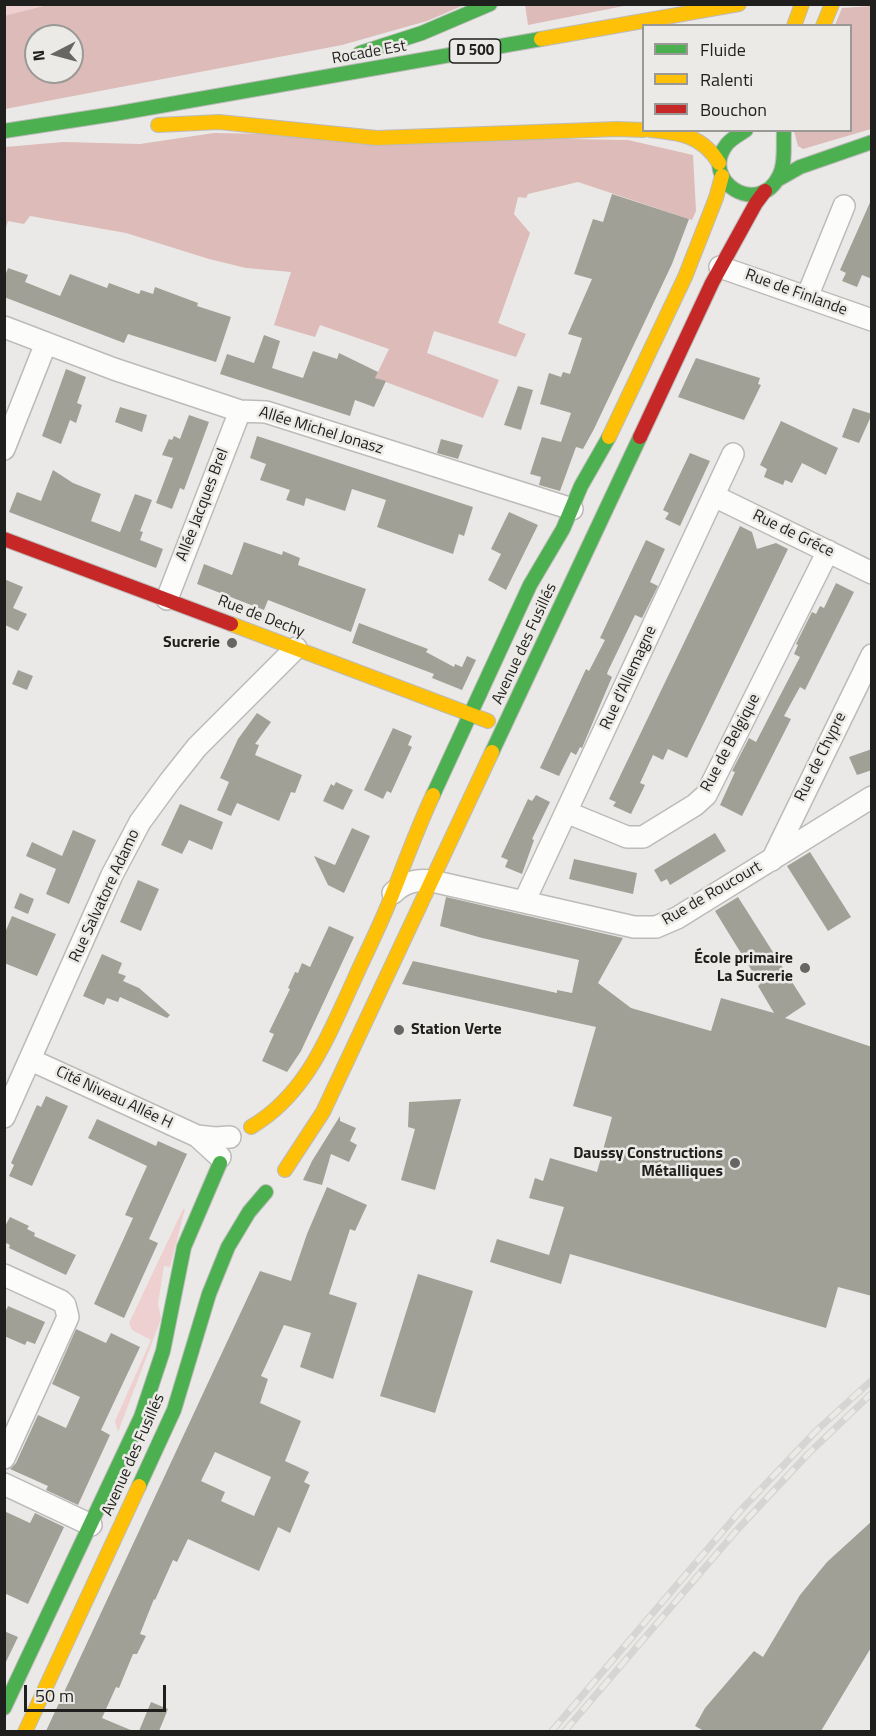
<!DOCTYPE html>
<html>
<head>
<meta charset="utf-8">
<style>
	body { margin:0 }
	#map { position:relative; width:876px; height:1736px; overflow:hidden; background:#ebe9e7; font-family:"Titillium Web",sans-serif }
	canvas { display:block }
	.frame { position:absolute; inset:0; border:6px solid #1f1f1d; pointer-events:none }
	.legend { position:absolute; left:642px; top:24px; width:210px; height:108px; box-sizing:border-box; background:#eceae6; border:2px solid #9a9996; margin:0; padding:8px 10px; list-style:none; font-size:18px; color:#1f1f1d }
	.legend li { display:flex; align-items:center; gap:12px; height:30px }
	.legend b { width:30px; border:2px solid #9a9996 }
	.north { position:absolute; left:24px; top:24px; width:60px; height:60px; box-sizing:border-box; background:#eceae6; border:2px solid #9a9996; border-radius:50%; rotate:264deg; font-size:16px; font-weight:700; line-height:24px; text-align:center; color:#1f1f1d }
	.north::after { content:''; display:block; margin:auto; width:21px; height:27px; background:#666664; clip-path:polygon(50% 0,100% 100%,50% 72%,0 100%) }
	.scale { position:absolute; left:24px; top:1685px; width:142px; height:27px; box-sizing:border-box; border:3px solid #1f1f1d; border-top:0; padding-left:8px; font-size:18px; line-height:21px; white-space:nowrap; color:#1f1f1d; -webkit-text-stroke:4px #eceae6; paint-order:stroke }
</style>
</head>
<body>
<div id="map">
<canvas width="876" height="1736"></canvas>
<div class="frame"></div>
<ul class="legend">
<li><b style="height:8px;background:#4caf50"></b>Fluide</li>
<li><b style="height:8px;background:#ffc107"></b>Ralenti</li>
<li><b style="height:8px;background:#c62828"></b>Bouchon</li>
</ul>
<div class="north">N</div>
<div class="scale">50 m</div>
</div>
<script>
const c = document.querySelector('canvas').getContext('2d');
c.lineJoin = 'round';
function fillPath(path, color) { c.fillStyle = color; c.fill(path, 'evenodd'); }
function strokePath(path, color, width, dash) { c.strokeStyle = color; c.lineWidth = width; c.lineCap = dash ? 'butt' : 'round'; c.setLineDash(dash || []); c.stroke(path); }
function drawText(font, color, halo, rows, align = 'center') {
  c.font = font + ' "Titillium Web",sans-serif'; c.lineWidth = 5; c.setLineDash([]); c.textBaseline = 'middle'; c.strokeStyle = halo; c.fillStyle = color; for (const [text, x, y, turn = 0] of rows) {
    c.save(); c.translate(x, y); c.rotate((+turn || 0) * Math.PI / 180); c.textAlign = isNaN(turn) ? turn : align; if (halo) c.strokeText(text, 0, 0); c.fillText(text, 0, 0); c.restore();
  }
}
const green = new Path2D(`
	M5,4H52V5L5,16Z
	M183,1209H185L170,1267L164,1266L158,1304L161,1319L118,1432L115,1421L151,1340L132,1330L129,1323Z`);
const forest = new Path2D(`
	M52,4L464,5L427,21L342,45L5,109L4,16ZM36,36H72V72H36Z
	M525,4L629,5L528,25Z
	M871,6V129L803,149L798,146L794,131L850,130V26L835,25L842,8Z
	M214,133L628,140L693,155L696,211L692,220L578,182L528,194L526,198L518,197L514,214L530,233L498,323L526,334L516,357L434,331L427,353L499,380L483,418L375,378L389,349L320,325L315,337L274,325L291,272L246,268L209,259L126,233L30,216L24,224L8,221L5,231V147L63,142L140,144Z`);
const building = new Path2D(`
	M612,194L689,219L672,264L594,429L583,449L576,447L560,491L539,485L541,477L530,474L542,437L561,442L571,413L540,404L549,373L561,377L563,372L570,374L582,338L568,334L592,279L574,274L593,219L603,222Z
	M872,198V279L862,275L857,287L842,281L846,273L840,270Z
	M8,268L28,275L25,282L60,296L70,274L107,288L109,283L139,294L141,290L153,294L155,287L198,303L197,306L231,317L216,362L128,334L124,343L4,297V278Z
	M264,335L280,341L272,368L303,378L313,351L337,359L339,353L378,372L375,378L386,381L374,407L355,400L350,416L220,374L227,354L254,363Z
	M696,358L760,378L758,384L761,385L744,420L678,397Z
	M66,369L86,377L77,403L82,405L76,423L70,420L61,444L42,436Z
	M518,386L533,390L521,430L504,425Z
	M120,407L147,415L142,432L115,422Z
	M853,408L872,414L859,443L842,437Z
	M189,415L209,422L184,490L180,488L172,509L156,503L173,458L162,455L169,439L172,440L174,436L180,439Z
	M781,421L838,448L826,475L802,463L792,483L785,480L783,485L764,477L767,469L760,465Z
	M257,436L473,507L464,536L459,534L453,554L377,527L386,500L352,489L345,511L306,498L304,506L286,500L290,490L260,480L266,464L250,458Z
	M441,439L463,445L458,459L437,453Z
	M690,453L710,461L680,526L665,519L669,513L663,510Z
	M53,470L73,483L101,494L91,521L120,532L135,494L152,500L140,531L143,532L140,540L163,549L156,568L9,512L17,492L41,501Z
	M509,512L538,525L506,590L488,580L501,554L491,549Z
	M740,526L752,532L757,549L776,543L788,549L687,758L668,749L663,760L653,755L640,783L645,785L631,814L613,806L616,802L609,799Z
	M646,540L665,549L650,582L658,586L642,618L635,615L608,671L607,674L612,677L582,748L580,747L576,755L571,752L559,776L540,768L586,669L589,671L605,640L600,638Z
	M244,542L282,555L283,551L300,558L298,565L366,589L351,632L268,600L264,610L197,584L204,564L232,575Z
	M4,579L23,587L13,608L27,614L18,631L5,625L4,627Z
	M836,583L854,592L805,690L800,687L784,716L791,719L742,816L720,805L735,772L732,771L749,738L756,742L800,657L794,654L798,645L796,644L812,612L816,614L820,606L824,608Z
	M359,623L428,649L426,652L454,667L455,664L462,667L467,656L476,660L462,690L432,678L434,674L352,643Z
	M18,670L33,676L27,690L12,684Z
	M257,713L271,722L255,744L259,745L255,755L302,775L295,793L291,792L279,821L237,803L231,816L217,810L229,782L220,778L238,739Z
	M393,728L412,736L408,745L412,747L391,793L387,791L383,799L364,790Z
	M872,749V770L857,775L849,757Z
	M336,782L353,790L343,810L323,801L331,784L334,786Z
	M536,795L550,802L532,839L534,840L522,874L505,867L508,860L501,857L528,799L532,801Z
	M180,804L223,822L212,850L189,840L182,854L161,845Z
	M352,828L370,836L344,893L328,885L314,856L335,865Z
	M73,830L96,840L69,904L46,894L56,869L26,856L32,842L62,856Z
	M715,833L726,851L670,885L667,879L661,882L654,870Z
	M810,852L851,917L828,931L787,866Z
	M574,859L637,873L633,894L569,879Z
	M138,880L159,889L141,931L120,922Z
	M20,893L34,899L28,914L14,908Z
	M446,897L623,938L598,983L631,1008L711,1031L721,998L774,1013L758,986L760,984L715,911L738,897L806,1004L785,1018L872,1047V1296L838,1287L826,1328L570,1254L561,1284L490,1262L497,1239L549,1255L564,1207L529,1198L535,1178L543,1181L550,1158L597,1172L612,1117L573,1106L596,1027L402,984L413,961L557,993V990L572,993L579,960L482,938L440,926Z
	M12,916L56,934L37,976L4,963V935Z
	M329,926L354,937L301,1051L287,1072L262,1061L274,1034L269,1032L290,989L288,988L295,972L298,973L302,963L310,967Z
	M102,954L122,963L118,973L126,976L123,981L139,988L170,1015L167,1018L120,997L118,1002L107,998L104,1005L83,996Z
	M46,1096L68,1106L32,1186L9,1176L14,1165L11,1163L37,1105L41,1107Z
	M461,1099L435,1190L401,1180L415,1129L408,1127L409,1102Z
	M340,1116V1121L356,1128L350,1141L357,1145L349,1162L331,1154L322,1185L303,1180L312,1161Z
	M97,1119L156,1146L158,1141L187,1154L149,1239L158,1243L124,1318L94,1304L133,1218L125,1215L147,1166L88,1138Z
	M327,1187L367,1205L355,1231L350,1229L329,1294L357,1303L333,1379L300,1367L311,1333L284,1325L261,1376L268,1379L260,1403L301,1421L285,1461L309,1472L304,1482L310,1485L290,1533L278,1527L259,1571L188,1539L177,1562L173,1560L155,1600L154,1599L140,1634L146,1636L137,1654H133L119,1688L116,1687L102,1718L133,1731H46L260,1271L291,1281L307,1234ZM215,1452L271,1477L254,1516L221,1501L225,1492L201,1481Z
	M10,1217L29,1226L27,1229L35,1233L34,1236L76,1255L66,1275L9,1248L10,1245L4,1242V1228Z
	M418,1274L473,1291L435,1413L380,1396Z
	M8,1306L45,1322L35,1344L27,1341L25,1345L4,1336V1315Z
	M76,1329L106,1343L111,1333L140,1347L101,1430L110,1435L78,1505L46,1490L48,1486L10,1469L16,1463L38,1415L66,1428L80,1397L52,1384Z
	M4,1511L30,1523L35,1513L64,1527L28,1604L4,1593Z
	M872,1521V1646L821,1731H704L695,1726L705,1708L754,1651L763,1657L800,1595L827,1562Z
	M4,1631L18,1637L4,1666Z
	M151,1702L168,1709L159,1731H139Z`);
const street = new Path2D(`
	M720,267L872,320
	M807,297L844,206
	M4,327L114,369L240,411L266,412L572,509
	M4,449L46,343
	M714,496L872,573
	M167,599L240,411
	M566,812L627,837H643L695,805L706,795L828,551
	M772,860L872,655
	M393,893C404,882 416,879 432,881L634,927H656L677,918L872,797
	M524,902L733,454
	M31,1060L197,1136L220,1157
	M4,1117L112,875L140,822L170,781L197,747L296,648
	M197,1136L215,1138L230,1137
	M4,1275L61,1301L65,1305L68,1317L4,1458
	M4,1484L91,1525`);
const fast = new Path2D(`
	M360,53L422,33L490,4
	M746,130C740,134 732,138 727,144C698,181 759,218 779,176C786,163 783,144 784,130
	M4,131L114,114L541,39
	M777,180L800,167L872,142
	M492,752L640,437
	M433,795L530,585L563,529L581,486L609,437
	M139,1486L174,1410L209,1294L228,1247L249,1212L266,1192
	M4,1708L141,1417L163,1351L184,1247L220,1163`);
const slow = new Path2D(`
	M794,26L802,4
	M823,26L832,4
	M541,39L739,4
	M158,125L219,122L377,138L617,129L644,130
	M650,130C680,133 702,135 719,163
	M609,437L685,277L716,198L722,176
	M231,624L488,721
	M251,1127C307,1094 328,1036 354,980C365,955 378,930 388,905C403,868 416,831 433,795
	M285,1170L323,1112L492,752
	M25,1732L139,1486`);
const jam = new Path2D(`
	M640,437L712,283L756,203L765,191
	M4,539L231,624`);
const rail = new Path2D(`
	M551,1732L741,1510L816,1431L872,1380
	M564,1732L737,1530L808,1454L872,1393`);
const markers = [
	[232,643,6,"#666664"],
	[805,968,6,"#666664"],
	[399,1030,6,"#666664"],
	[735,1163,6,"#666664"]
];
const shields = [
	[475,51,51]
];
const shieldNames = [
	["D 500",475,51]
];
const streetNames = [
	["Rocade Est",369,53,-10],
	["Rue de Finlande",796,293,20],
	["Allée Michel Jonasz",321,431,17],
	["Allée Jacques Brel",203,505,-69],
	["Rue de Gréce",793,534,26],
	["Rue de Dechy",261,617,21],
	["Avenue des Fusillés",525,644,-65],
	["Rue d'Allemagne",629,678,-65],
	["Rue de Belgique",731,743,-62],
	["Rue de Chypre",821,757,-64],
	["Rue de Roucourt",712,894,-30],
	["Rue Salvatore Adamo",105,896,-65],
	["Cité Niveau Allée H",114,1098,25],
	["Avenue des Fusillés",134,1455,-66]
];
const poiNames = [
	["Sucrerie",220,643],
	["École primaire",793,959],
	["La Sucrerie",793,977],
	["Station Verte",411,1030,"left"],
	["Daussy Constructions",723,1154],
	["Métalliques",723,1172]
];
fillPath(green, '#edd0cf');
fillPath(forest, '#dcbbb9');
fillPath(building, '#a1a096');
strokePath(street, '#bcbbb9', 24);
strokePath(fast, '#bcbbb9', 16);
strokePath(slow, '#bcbbb9', 16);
strokePath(jam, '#bcbbb9', 16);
strokePath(street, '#fcfcfb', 21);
strokePath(fast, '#4caf50', 14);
strokePath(slow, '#ffc107', 14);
strokePath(jam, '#c62828', 14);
strokePath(rail, '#d6d5d4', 7);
strokePath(rail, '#eceae6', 4.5, [14]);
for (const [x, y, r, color] of markers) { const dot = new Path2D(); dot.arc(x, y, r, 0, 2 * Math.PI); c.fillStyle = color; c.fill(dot); strokePath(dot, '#eceae6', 2); }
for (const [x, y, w] of shields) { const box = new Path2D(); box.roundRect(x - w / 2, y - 12, w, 24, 4.5); c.fillStyle = '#eceae6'; c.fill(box); strokePath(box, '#1f1f1d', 1.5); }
drawText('bold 15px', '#1f1f1d', null, shieldNames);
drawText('16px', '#1f1f1d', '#eceae6', streetNames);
drawText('bold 16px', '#1f1f1d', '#eceae6', poiNames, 'right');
</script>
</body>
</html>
